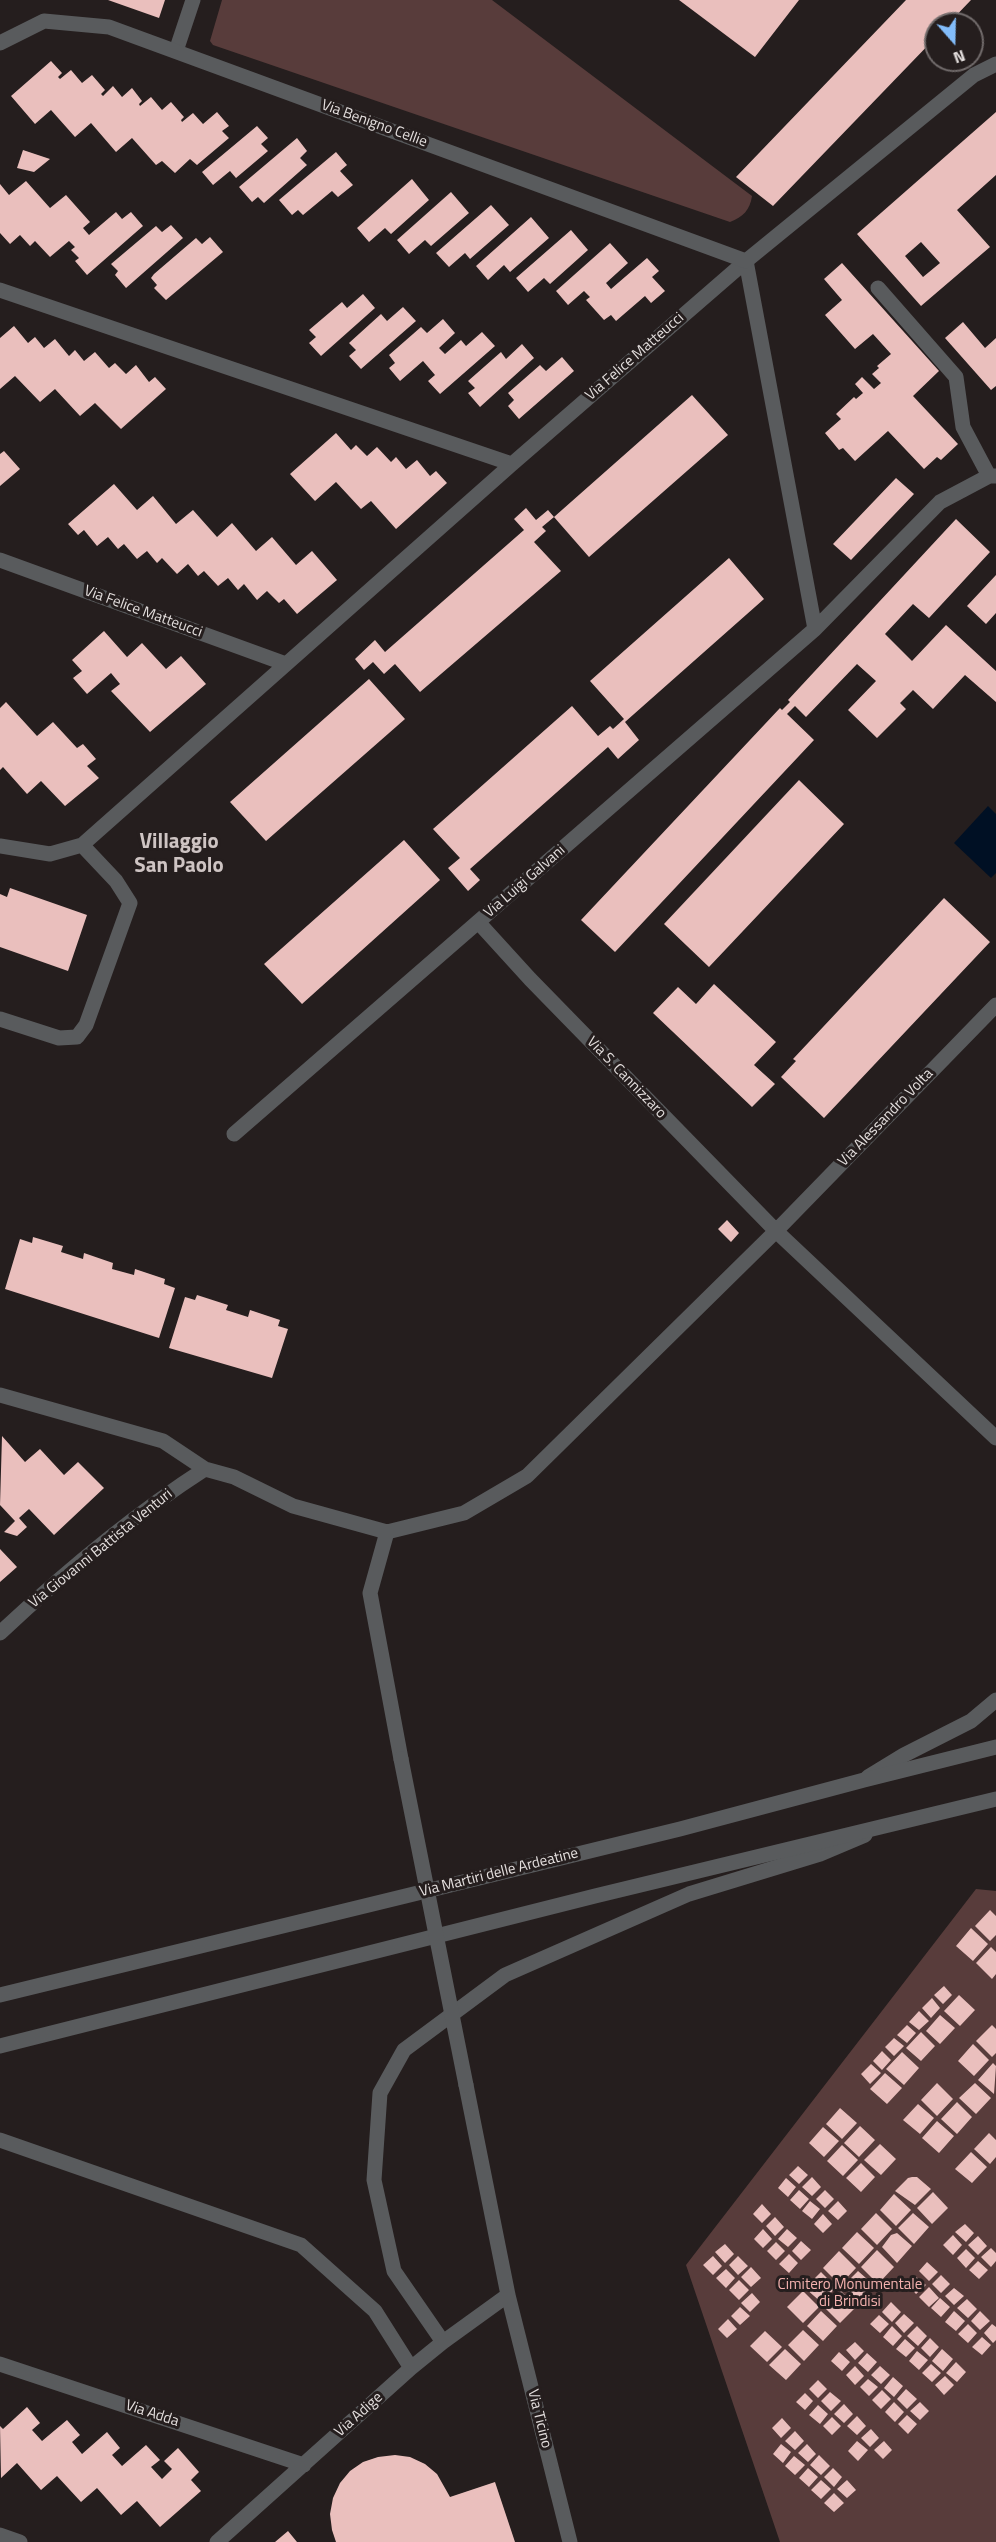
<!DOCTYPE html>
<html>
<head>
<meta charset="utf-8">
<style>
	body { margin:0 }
	#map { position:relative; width:996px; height:2542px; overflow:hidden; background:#251e1e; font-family:"Titillium Web",sans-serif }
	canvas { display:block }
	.north { position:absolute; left:924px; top:12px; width:60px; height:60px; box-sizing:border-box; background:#251e1e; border:2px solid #716b6b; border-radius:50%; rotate:160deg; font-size:16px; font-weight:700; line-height:24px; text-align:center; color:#e4dfde }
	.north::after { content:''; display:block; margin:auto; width:21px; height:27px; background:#82bcfa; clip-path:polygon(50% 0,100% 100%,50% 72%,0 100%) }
</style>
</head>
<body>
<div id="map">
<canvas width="996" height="2542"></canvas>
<div class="north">N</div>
</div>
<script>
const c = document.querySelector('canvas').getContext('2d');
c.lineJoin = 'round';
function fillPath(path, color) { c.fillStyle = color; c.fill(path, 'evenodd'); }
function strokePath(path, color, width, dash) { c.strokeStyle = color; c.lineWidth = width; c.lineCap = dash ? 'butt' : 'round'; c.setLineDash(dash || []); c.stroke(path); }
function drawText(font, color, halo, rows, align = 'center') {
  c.font = font + ' "Titillium Web",sans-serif'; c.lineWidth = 6; c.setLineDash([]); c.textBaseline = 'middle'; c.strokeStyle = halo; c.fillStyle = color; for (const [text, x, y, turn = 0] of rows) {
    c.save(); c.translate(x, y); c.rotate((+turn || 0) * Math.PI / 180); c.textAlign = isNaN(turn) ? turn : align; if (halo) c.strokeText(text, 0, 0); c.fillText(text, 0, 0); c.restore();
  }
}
const green = new Path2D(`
	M222,0H492L752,196C750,210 743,217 730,222L213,45L210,41Z
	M976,1889L996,1891V2542H780L686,2265Z`);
const water = new Path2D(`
	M988,806L996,814V873L991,878L954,843Z`);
const building = new Path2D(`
	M108,0H165L159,18Z
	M679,0H799L755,57Z
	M906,0H971L948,24H936V37L773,206L736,177Z
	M51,61L62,73L58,77L60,79L71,70L82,83L92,75L105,90L101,94L103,96L113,86L122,97L132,88L142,101L139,104L140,106L151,97L162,110L171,102L184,117L181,120L182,122L193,113L203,124L217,112L229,126L222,131L229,138L197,165L190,159L175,173L162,161L156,165L132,138L116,152L91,123L75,137L51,110L35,124L11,96Z
	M996,112V175L957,210L990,247L921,306L857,234ZM921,242L940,263L923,277L905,256Z
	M257,126L268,138L261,144L268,151L236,178L230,171L213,185L202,172Z
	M297,138L307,151L300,158L307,165L264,203L258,197L252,202L239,187Z
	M23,150L50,159L34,172L17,168Z
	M336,152L347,165L340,171L353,185L338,197L332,191L303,215L298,210L292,215L279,200Z
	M412,179L429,200L391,234L385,228L369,242L357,228Z
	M26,181L50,208L66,195L90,222L83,228L89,235L116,212L122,219L131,212L143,226L87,275L75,261L79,258L71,250L75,247L69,241L50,257L35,241L30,246L20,235L10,244L0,233V184L9,195Z
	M451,192L469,213L431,246L425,240L409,254L397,240Z
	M491,205L509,225L470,259L465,253L449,267L436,253Z
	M531,217L549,238L510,272L504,265L488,280L476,266Z
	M171,225L183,238L126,288L115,275L118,271L111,264L156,226L162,232Z
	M571,230L588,250L550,284L544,278L528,292L516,278Z
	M210,237L223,252L166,300L154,288L157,285L151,278L154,274L196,238L202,244Z
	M610,243L628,263L606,283L611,289L647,258L659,271L652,277L665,291L651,303L645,296L616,321L611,315L604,320L586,300L590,297L584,291L568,305L556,291Z
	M842,263L939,371L913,396L958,444L941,460L937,457L924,469L888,431L855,461L843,448L839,450L825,433L841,419L836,414L854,397L856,399L863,393L855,384L862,377L874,389L881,383L872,374L879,368L877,366L891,354L873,334L855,349L825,315L842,300L824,279Z
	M363,294L375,308L321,356L309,343L316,337L309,330L342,302L347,308Z
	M403,307L416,321L361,369L349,356L356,350L349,343L381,314L387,321Z
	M443,319L455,333L439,348L445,354L461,340L466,346L482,332L495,346L440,394L428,381L435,375L423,361L400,381L389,368L395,363L389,355L421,327L427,333Z
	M963,322L985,348L996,338V386L991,390L945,338Z
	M14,326L28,343L35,337L44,348L55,339L69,356L75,350L84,361L95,352L109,368L115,363L126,374L136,365L149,382L155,377L166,389L121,429L95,403L80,416L55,389L40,402L15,376L0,389V338Z
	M522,344L534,358L480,407L468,393L475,388L468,381L501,352L506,359Z
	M562,357L574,371L519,419L508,406L514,400L508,393L540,365L546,371Z
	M692,395L728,435L589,557L554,517Z
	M336,433L351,450L356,445L367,456L377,447L391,462L396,457L406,469L417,460L430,476L436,471L447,483L396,529L371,501L361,509L336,482L315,501L290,474Z
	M4,451L20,469L0,486V454Z
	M896,478L914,494L851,560L833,544Z
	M114,484L137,510L153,496L176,524L193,510L217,537L232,523L256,551L272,537L296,565L312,551L337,580L297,614L284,599L279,603L267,591L257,600L244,584L238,590L228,578L218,586L204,571L198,576L188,564L177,574L162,558L157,563L147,551L137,559L124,544L118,549L108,537L97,546L84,530L78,535L68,524Z
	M526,508L536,520L548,510L554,517L542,527L546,531L534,542L561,571L420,692L395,664L384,674L373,662L364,670L355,659L375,640L385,652L524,530L514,519Z
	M956,519L990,552L929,618L913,604L885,634L912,661L946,625L996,671V702L965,675L933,709L913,690L900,703L906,709L877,738L848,710L876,681L857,664L806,717L795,706L787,714L814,740L615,952L581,920L780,708L782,710L790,702L788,700Z
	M729,558L764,599L625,722L639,740L618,759L608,747L470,869L480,880L468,891L448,868L460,858L433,829L572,706L598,736L610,726L613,729L624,719L590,681Z
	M996,575V613L986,624L967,606Z
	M104,631L127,657L142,643L166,669L181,656L206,684L150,732L111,691L120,684L111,673L87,694L73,678L82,671L72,660Z
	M369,679L405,719L266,841L230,802Z
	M6,702L37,736L53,722L77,748L83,744L96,759L87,766L99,778L65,806L41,781L27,794L3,767L0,770V708Z
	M799,780L844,824L709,967L664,924Z
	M404,840L440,880L302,1004L264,964Z
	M10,888L87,915L68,971L0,947V894L7,897Z
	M944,898L990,942L824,1118L781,1077L796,1061L793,1059Z
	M714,984L776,1042L754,1065L775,1084L752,1107L653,1013L678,987L696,1004Z
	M727,1220L739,1233L731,1242L718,1229Z
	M33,1237L63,1246L61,1252L83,1259L84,1253L113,1263L112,1269L134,1275L135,1269L165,1279L164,1284L175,1288L159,1338L5,1289L20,1239L32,1243Z
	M197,1295L228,1305L226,1310L248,1317L250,1310L280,1320L278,1326L288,1329L272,1378L169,1348L185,1297L195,1300Z
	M2,1436L25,1462L40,1449L64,1475L78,1462L104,1488L54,1535L29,1509L19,1518L27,1527L17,1536L4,1532L15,1521L0,1505Z
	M0,1549L17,1567L0,1582Z
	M990,1910L996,1916V1935L990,1941L975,1926Z
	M971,1928L988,1944L973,1961L956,1946Z
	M991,1947L996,1952V1974L992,1979L976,1963Z
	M944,1986L952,1995L943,2004L934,1995Z
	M959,1995L975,2010L960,2026L944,2011Z
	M932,1998L940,2008L931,2018L922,2008Z
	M919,2011L929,2021L919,2030L909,2022Z
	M940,2015L955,2028L940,2044L926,2031Z
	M907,2025L916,2033L907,2043L897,2035Z
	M992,2025L996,2029V2053L992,2057L976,2041Z
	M921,2032L935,2046L921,2061L906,2048Z
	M894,2038L904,2046L894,2056L885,2047Z
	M973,2044L989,2060L974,2076L958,2061Z
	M882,2051L891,2060L882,2070L873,2061Z
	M902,2052L919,2068L904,2085L886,2069Z
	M993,2063L996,2066L994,2094L978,2080Z
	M871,2064L881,2073L870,2084L861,2074Z
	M885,2073L902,2088L887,2104L870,2089Z
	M937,2083L953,2099L937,2116L921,2100Z
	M975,2083L991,2098L976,2114L959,2098Z
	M957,2102L972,2117L957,2134L941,2119Z
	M918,2104L934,2118L920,2134L903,2120Z
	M840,2108L857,2123L842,2139L826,2124Z
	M937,2121L954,2136L939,2153L922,2138Z
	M860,2126L875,2140L859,2157L844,2143Z
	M823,2127L839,2141L824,2157L809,2143Z
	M989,2133L996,2140V2157L990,2164L974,2149Z
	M880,2144L896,2159L881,2175L864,2160Z
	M842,2145L858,2160L843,2176L827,2161Z
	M971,2152L987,2167L972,2183L955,2169Z
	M861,2163L875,2177L861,2192L846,2178Z
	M798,2166L808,2175L799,2184L789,2175Z
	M812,2177L821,2187L812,2196L802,2187Z
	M912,2177H917L931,2189L915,2205L895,2191L908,2178Z
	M786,2178L796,2187L788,2197L778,2188Z
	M799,2190L809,2199L800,2209L790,2200Z
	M825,2190L834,2199L825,2208L816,2199Z
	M933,2192L948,2208L932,2224L917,2208Z
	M894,2194L911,2210L896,2226L880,2210Z
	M810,2201L820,2209L812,2219L802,2211Z
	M838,2201L847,2211L838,2220L828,2211Z
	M762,2204L771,2214L762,2223L753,2214Z
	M876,2213L892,2229L877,2245L861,2229Z
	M913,2213L929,2227L914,2244L898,2228Z
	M823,2214L832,2224L823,2233L814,2224Z
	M775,2217L784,2227L775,2236L766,2226Z
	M965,2224L974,2233L966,2242L955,2232Z
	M763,2229L772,2239L763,2248L754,2239Z
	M787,2229L797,2238L788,2247L778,2239Z
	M857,2232L874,2248L859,2264L842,2248Z
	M897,2233L912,2246L897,2263L882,2247L891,2235Z
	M953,2235L962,2245L953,2255L943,2245Z
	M978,2236L987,2246L978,2255L968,2245Z
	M801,2241L811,2250L801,2260L792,2251Z
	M776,2242L785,2251L776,2260L767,2251Z
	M725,2244L734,2254L725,2263L715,2252Z
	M991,2248L996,2253V2261L991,2267L981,2257Z
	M966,2249L975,2258L966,2268L957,2258Z
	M877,2250L894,2267L878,2284L861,2267Z
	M839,2251L856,2268L840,2285L823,2268Z
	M789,2254L798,2263L789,2273L779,2264Z
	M713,2256L722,2266L713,2275L703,2265Z
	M738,2256L748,2266L738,2275L729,2265Z
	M978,2261L988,2270L979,2279L969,2270Z
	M927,2262L938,2272L929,2281L919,2271Z
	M751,2267L761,2278L751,2287L741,2277Z
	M726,2269L735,2278L726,2288L716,2278Z
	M858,2271L875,2286L859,2302L843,2286Z
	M821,2272L836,2287L822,2303L805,2288Z
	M941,2275L950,2284L941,2293L932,2284Z
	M915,2276L926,2285L916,2294L907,2284Z
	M739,2280L749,2290L739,2300L729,2290Z
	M929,2287L939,2298L929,2307L919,2297Z
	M954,2288L964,2296L954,2305L945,2296Z
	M803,2291L819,2307L803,2323L787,2307Z
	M841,2291L856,2307L840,2323L824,2307Z
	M752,2293L760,2302L750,2312L741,2303Z
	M940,2298L950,2307L941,2317L931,2308Z
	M967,2299L977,2309L968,2318L957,2308Z
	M891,2302L901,2312L892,2322L882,2312Z
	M740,2307L750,2316L740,2325L731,2316Z
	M821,2311L837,2326L823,2341L807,2326Z
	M954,2311L965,2321L956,2331L945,2322Z
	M980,2311L990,2321L980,2330L971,2321Z
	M904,2314L914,2323L904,2333L895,2323Z
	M879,2315L889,2324L880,2333L870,2324Z
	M728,2319L737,2329L727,2338L718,2329Z
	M968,2324L977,2333L968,2343L958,2334Z
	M992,2324L996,2327V2340L993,2343L984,2333Z
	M892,2326L902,2336L893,2346L883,2337Z
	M917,2326L927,2336L918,2346L907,2336Z
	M803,2330L819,2345L804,2361L788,2345Z
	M765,2331L782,2347L767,2362L750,2346Z
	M982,2337L991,2345L982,2355L972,2347Z
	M930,2338L939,2347L930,2357L921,2348Z
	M905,2339L915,2348L906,2357L896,2349Z
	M855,2342L864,2351L855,2360L846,2350Z
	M785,2349L801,2364L786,2380L769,2365Z
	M942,2349L953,2359L943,2371L932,2361Z
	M917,2351L928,2360L919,2370L909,2361Z
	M839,2352L850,2362L842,2371L831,2361Z
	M867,2353L877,2362L868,2372L858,2363Z
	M956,2362L966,2372L957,2382L946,2373Z
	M931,2364L941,2373L932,2382L922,2373Z
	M855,2366L864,2376L855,2385L846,2375Z
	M880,2366L890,2375L881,2384L871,2375Z
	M945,2376L954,2385L944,2395L935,2385Z
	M893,2377L903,2386L894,2397L884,2388Z
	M868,2379L878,2387L869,2396L860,2387Z
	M818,2380L827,2389L818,2398L809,2389Z
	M906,2389L917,2399L907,2409L897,2399Z
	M882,2390L891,2399L881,2409L872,2400Z
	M830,2392L841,2401L831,2411L821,2401Z
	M805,2393L813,2401L805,2410L796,2402Z
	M894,2402L904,2412L895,2422L885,2412Z
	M920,2402L929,2411L920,2420L910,2411Z
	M844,2404L853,2414L844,2423L834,2414Z
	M818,2405L828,2414L820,2424L809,2415Z
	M27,2407L40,2423L32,2430L42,2441L67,2420L80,2435L72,2442L82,2454L107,2432L120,2448L112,2455L122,2466L146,2445L160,2460L151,2467L162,2479L172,2469L164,2461L178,2448L199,2472L191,2480L201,2491L160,2527L137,2501L121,2515L97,2488L81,2502L57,2476L41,2490L17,2463L1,2478L0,2426L3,2429Z
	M907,2415L917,2424L908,2434L898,2424Z
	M857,2416L866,2426L857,2435L847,2426Z
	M832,2417L841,2426L832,2435L823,2426Z
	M782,2418L791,2428L781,2438L772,2428Z
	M871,2429L879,2438L870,2447L861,2438Z
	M795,2431L804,2441L795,2450L785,2441Z
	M857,2441L868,2450L858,2461L848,2451Z
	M884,2441L892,2450L883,2459L874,2450Z
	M781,2444L791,2452L783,2463L773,2454Z
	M807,2444L816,2454L808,2462L798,2453Z
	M395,2455L410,2457L425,2464L437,2474L450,2497L495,2482L515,2542H336L332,2530L330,2514L333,2498L340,2483L350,2471L363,2462L378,2457Z
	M819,2455L830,2466L821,2475L810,2465Z
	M794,2456L805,2465L795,2475L785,2466Z
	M808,2468L818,2477L809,2487L799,2478Z
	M833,2468L842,2477L834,2487L824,2477Z
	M821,2480L831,2489L821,2499L811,2490Z
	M847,2480L856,2490L847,2498L837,2489Z
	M834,2493L844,2503L834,2512L824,2503Z
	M288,2531L297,2542H275Z`);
const minor = new Path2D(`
	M176,51L193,0
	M878,288L956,377L963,427L989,476
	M0,290L512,464
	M0,560L286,664
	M0,846L50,854L82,845L512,464L746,261L815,629
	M479,923L530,979L776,1231L996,1438
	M0,1019L59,1038L77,1037L86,1025L130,903L116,881L82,845
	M234,1134L815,629L940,502L989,476H996
	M0,1395L163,1441L205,1469L234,1477L293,1506L387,1532L464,1513L527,1476L776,1231L996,1005
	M387,1532L370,1593L401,1759
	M0,1633C63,1574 132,1516 205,1469
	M868,1777L904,1755L971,1721L996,1700
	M466,2085L508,2295L570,2542
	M0,2140L301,2245L375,2311L411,2368
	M443,2342L394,2271L374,2180L380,2093L404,2050L505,1975L689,1894L820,1854L865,1835
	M0,2364L304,2465
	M0,2535L20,2542
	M217,2542L411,2368L443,2342L508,2295`);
const tertiary = new Path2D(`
	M0,43L44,21L109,27L746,261L974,75L996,64
	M0,1995L680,1829L864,1780L996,1747
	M0,2046L595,1896L996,1799`);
const minorBridge = new Path2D(`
	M401,1759L466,2085`);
const streetNames = [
	["Via Benigno Cellie",374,124,20],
	["Via Felice Matteucci",635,357,-41],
	["Via Felice Matteucci",143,612,20],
	["Via Luigi Galvani",525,882,-41],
	["Via S. Cannizzaro",626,1078,46],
	["Via Alessandro Volta",886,1118,-46],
	["Via Giovanni Battista Venturi",101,1549,-39],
	["Via Martiri delle Ardeatine",499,1873,-14],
	["Via Adda",152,2414,18],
	["Via Adige",359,2415,-42],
	["Via Ticino",539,2419,76]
];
const parkNames = [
	["Cimitero Monumentale",850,2285],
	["di Brindisi",850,2302]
];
const districtNames = [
	["Villaggio",179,843],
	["San Paolo",179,867]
];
fillPath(green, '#583c3b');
fillPath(water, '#001024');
fillPath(building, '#eabfbd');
strokePath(minor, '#595b5d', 15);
strokePath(tertiary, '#595b5d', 15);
strokePath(minorBridge, '#595b5d', 15);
drawText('15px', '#e4dfde', '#251e1e', streetNames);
drawText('15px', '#f5b2af', '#251e1e', parkNames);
drawText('bold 21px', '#cec4c3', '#251e1e', districtNames);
</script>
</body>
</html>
